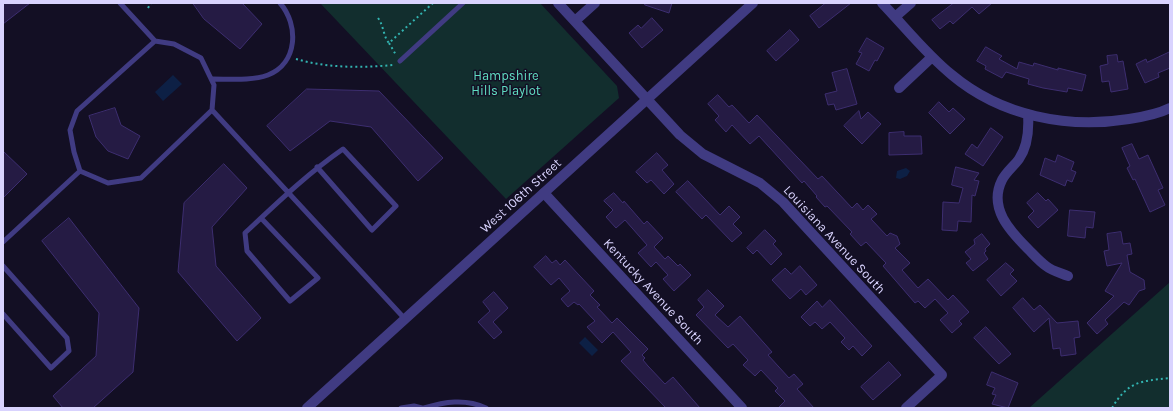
<!DOCTYPE html>
<html>
<head>
<meta charset="utf-8">
<style>
	body { margin:0 }
	#map { position:relative; width:1173px; height:411px; overflow:hidden; background:#130f24; font-family:Karla,sans-serif }
	canvas { display:block }
	.frame { position:absolute; inset:0; border:4px solid #d9d3fe; pointer-events:none }
</style>
</head>
<body>
<div id="map">
<canvas width="1173" height="411"></canvas>
<div class="frame"></div>
</div>
<script>
const c = document.querySelector('canvas').getContext('2d');
c.lineJoin = 'round';
function fillPath(path, color) { c.fillStyle = color; c.fill(path, 'evenodd'); }
function strokePath(path, color, width, dash) { c.strokeStyle = color; c.lineWidth = width; c.lineCap = dash ? 'butt' : 'round'; c.setLineDash(dash || []); c.stroke(path); }
function drawText(font, color, halo, rows, align = 'center') {
  c.font = font + ' Karla,sans-serif'; c.lineWidth = 3; c.setLineDash([]); c.textBaseline = 'middle'; c.strokeStyle = halo; c.fillStyle = color; for (const [text, x, y, turn = 0] of rows) {
    c.save(); c.translate(x, y); c.rotate((+turn || 0) * Math.PI / 180); c.textAlign = isNaN(turn) ? turn : align; if (halo) c.strokeText(text, 0, 0); c.fillText(text, 0, 0); c.restore();
  }
}
const green = new Path2D(`
	M320,3H540L617,86L619,98L506,199Z
	M1170,282V408H1029Z`);
const water = new Path2D(`
	M173,75L182,84L163,101L155,92Z
	M906,168L910,171L907,176L900,179L896,178L897,171Z
	M585,337L598,350L592,356L579,343Z`);
const building = new Path2D(`
	M3,3H30L3,24Z
	M193,3H242L262,24L240,49L204,19Z
	M645,3H672L669,13L645,5Z
	M826,3H851L819,28L810,16Z
	M954,3H992L979,14L972,7L953,24L950,21L940,29L932,20Z
	M652,18L663,30L642,48L629,33L638,25L641,28Z
	M790,30L799,40L776,61L767,51Z
	M867,38L884,48L877,61L875,60L869,71L856,64L862,53L859,52Z
	M986,47L1002,56L999,59L1017,69L1019,62L1033,66L1034,63L1058,70V68L1086,75L1082,91L1068,88L1067,92L1043,88L1028,84L1029,79L1006,72L1002,78L985,69L986,66L977,61Z
	M1170,52V68L1158,73L1159,77L1145,83L1136,64L1146,59L1147,62Z
	M1117,55L1118,62L1123,61L1128,89L1111,92L1109,81L1102,82L1100,66L1108,64L1107,56Z
	M847,69L857,104L836,110L834,104L828,105L825,94L837,91L832,73Z
	M307,89L379,91L443,158L418,181L371,127L330,121L290,151L267,126Z
	M718,95L729,107L732,105L749,123L757,115L818,179L822,176L852,208L857,203L863,210L868,205L877,214L871,219L887,236L890,233L897,236L900,244L895,248L910,263L902,270L918,288L928,279L948,300L953,295L969,312L959,321L962,324L952,333L940,320L948,313L935,299L925,308L918,301L915,303L883,266L886,263L866,242L861,246L850,234L852,232L827,206L825,207L816,197L817,196L804,181L802,183L759,136L750,144L732,125L726,132L715,120L719,116L708,104Z
	M939,102L949,112L953,108L965,119L950,134L929,113Z
	M115,108L121,125L140,136L128,159L108,151L96,137L89,116Z
	M859,111L861,119L868,112L881,124L862,144L844,126Z
	M991,128L1003,137L983,166L965,154L972,144L977,148Z
	M904,132V136H921L922,154L889,155V133Z
	M1132,144L1139,159L1148,155L1163,188L1158,190L1165,205L1150,212L1135,179L1133,180L1127,168L1130,166L1122,148Z
	M3,151L27,174L3,198Z
	M657,153L668,165L662,170L674,184L664,194L651,180L647,183L636,172Z
	M1058,155L1074,162L1071,170L1076,172L1072,182L1067,180L1065,186L1040,175L1045,158L1055,162Z
	M224,164L247,188L212,227L216,266L261,318L237,341L178,272L184,203Z
	M956,167L979,173L974,180L979,181L975,196L972,195L971,222L958,221L957,231L942,230L943,202L959,203L963,188L952,185Z
	M688,181L720,215L729,206L740,217L733,224L742,233L732,242L706,215L702,219L676,192Z
	M614,193L623,203L624,201L644,224L647,221L663,238L654,247L665,259L668,256L678,266L680,264L691,275L674,291L663,279L668,275L656,262L651,267L638,253L647,245L625,220L616,228L606,217L613,210L604,201Z
	M1038,193L1046,201L1048,199L1058,210L1038,228L1028,217L1034,211L1027,203Z
	M1070,210L1095,212L1093,228L1086,227L1085,238L1068,236Z
	M69,218L139,308L133,372L93,408H63L53,396L96,356L99,313L42,241Z
	M765,230L776,241L773,244L782,254L771,265L757,250L753,254L747,248Z
	M1121,232L1123,244L1130,243L1132,254L1127,255L1130,272L1144,280L1145,289L1139,291L1129,305L1124,302L1105,320L1108,324L1097,334L1087,323L1114,296L1105,291L1122,263L1107,266L1104,251L1109,250L1107,234Z
	M982,234L990,244L985,249L986,251L984,253L988,259L973,271L966,263L971,259L965,252L975,244L974,240Z
	M546,256L552,263L556,260L560,265L565,260L594,291L590,295L600,305L597,307L612,323L617,318L648,349L642,355L645,358L643,360L648,366L665,384L673,377L700,408H666L621,361L631,352L613,332L602,343L587,327L595,321L579,304L578,305L574,302L568,307L561,299L570,291L559,278L551,285L534,267Z
	M1006,263L1014,270L1010,274L1017,281L1001,296L987,280Z
	M800,266L817,285L806,295L801,289L790,299L772,280L785,268L791,274Z
	M708,290L724,306L715,315L728,327L740,316L772,352L768,355L789,378L794,374L803,384L797,389L814,408H778L785,401L775,391L778,388L761,370L755,376L743,365L748,360L733,344L728,348L696,315L704,307L698,300Z
	M494,292L508,308L493,322L502,332L494,339L478,322L490,311L483,302Z
	M1023,298L1034,310L1040,305L1057,323L1078,321L1080,337L1074,338L1076,354L1061,356L1060,348L1053,349L1049,318L1034,332L1013,308Z
	M830,300L872,346L862,356L853,346L849,350L841,342L845,338L830,322L822,329L815,322L810,326L801,317L817,301L822,307Z
	M986,327L1011,354L999,364L974,338Z
	M889,362L901,375L873,400L861,387Z
	M992,372L1018,383L1008,408L992,404L996,395L992,394L995,388L987,385Z`);
const path = new Path2D(`
	M148,8L151,3
	M378,18C384,26 383,36 389,43L433,3
	M389,43L396,55
	M296,59C327,68 361,68 393,65
	M1112,408C1128,381 1141,381 1170,378`);
const service = new Path2D(`
	M120,3L155,41L174,44L201,58L214,85L212,110L405,319
	M155,41L77,111L70,130L74,152L80,171L108,183L141,178L212,110
	M400,61L463,3
	M213,79C230,79 252,81 268,75C298,63 299,25 280,3
	M261,218L318,278L290,301L247,251L245,233C277,203 307,174 343,149L396,206L372,230L317,167
	M3,242L80,171
	M3,266L67,338L69,351L51,368L3,314
	M401,408L414,406L422,408
	M424,408C444,402 465,398 486,408`);
const minor = new Path2D(`
	M558,3L680,135L703,154L760,183L783,202L942,375L906,408
	M882,3C905,27 926,54 952,75C1001,116 1067,129 1129,119C1142,117 1158,114 1170,108
	M895,17L911,3
	M575,21L595,3
	M899,88L932,57
	M1028,114C1029,129 1028,146 1019,159C1014,166 1006,172 1002,180C988,208 1010,231 1028,249C1034,255 1039,261 1046,266C1052,271 1061,273 1068,276
	M544,193L742,408`);
const tertiary = new Path2D(`
	M307,408L753,3`);
const parkNames = [
	["Hampshire",506,76],
	["Hills Playlot",506,91]
];
const streetNames = [
	["West 106th Street",521,196,-42],
	["Louisiana Avenue South",834,240,47],
	["Kentucky Avenue South",653,292,47]
];
fillPath(green, '#122e2e');
fillPath(water, '#0d2045');
fillPath(building, '#251b44');
strokePath(building, '#3d2e70', 1);
strokePath(path, '#32b3b0', 2, [2, 3]);
strokePath(service, '#403b82', 5);
strokePath(minor, '#403b82', 10);
strokePath(tertiary, '#403b82', 10);
drawText('13px', '#60ddc2', '#130f24', parkNames);
drawText('13px', '#d9d3fe', '#130f24', streetNames);
</script>
</body>
</html>
